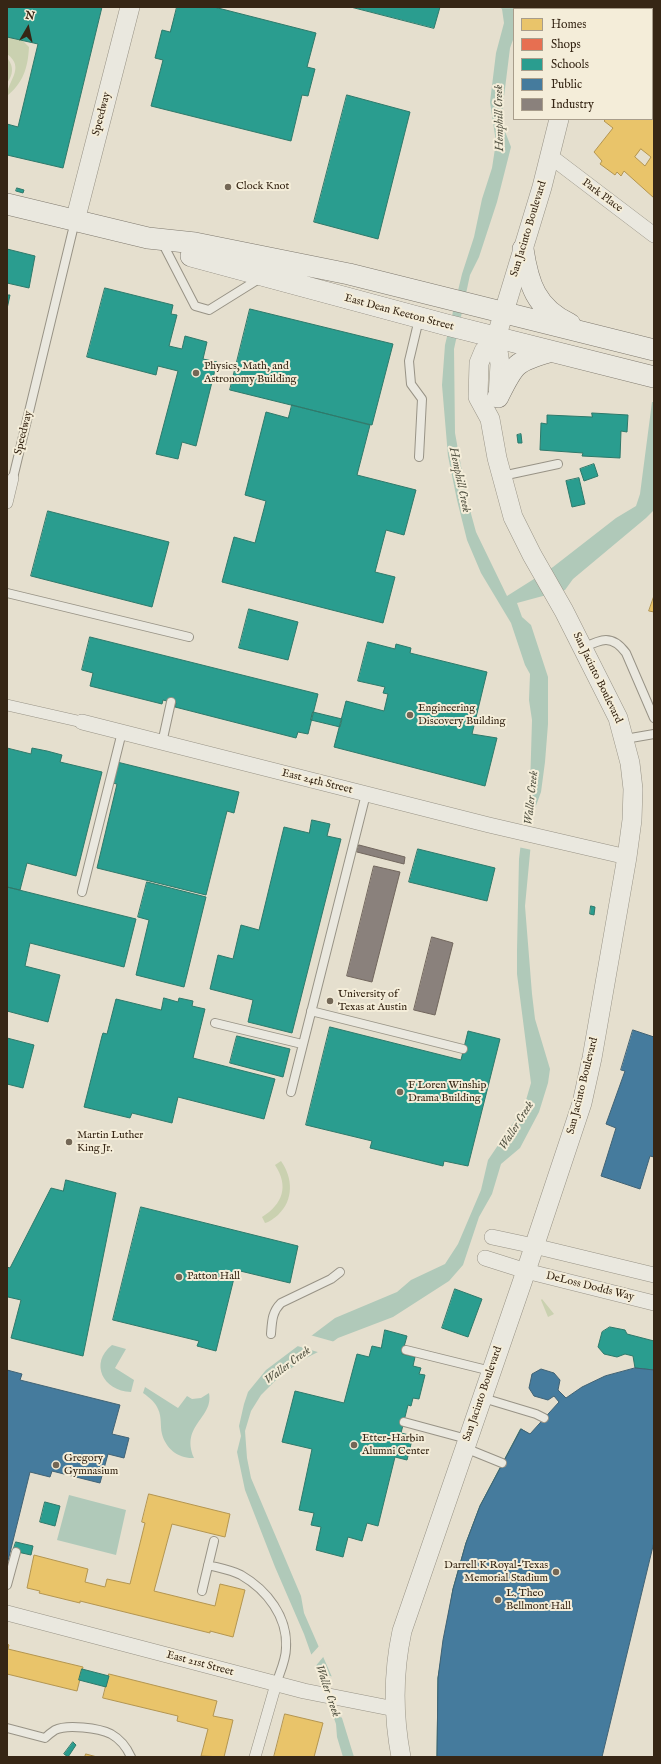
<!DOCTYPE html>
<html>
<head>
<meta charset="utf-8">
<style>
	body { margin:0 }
	#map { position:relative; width:661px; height:1764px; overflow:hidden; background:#e5dfce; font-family:"IM FELL English",serif }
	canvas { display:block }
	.frame { position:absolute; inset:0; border:8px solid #362615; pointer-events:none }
	.legend { position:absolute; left:513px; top:8px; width:140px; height:112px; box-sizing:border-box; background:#f4edd9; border:1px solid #a89d8b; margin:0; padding:5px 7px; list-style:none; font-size:12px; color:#362615 }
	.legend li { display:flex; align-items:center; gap:8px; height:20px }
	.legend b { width:20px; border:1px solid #a89d8b }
	.north { position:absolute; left:8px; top:8px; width:40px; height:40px; -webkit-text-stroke:3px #f4edd9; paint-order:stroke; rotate:9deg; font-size:11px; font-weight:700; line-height:16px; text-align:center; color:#362615 }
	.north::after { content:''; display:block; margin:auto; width:14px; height:18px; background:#362615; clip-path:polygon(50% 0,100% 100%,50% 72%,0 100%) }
</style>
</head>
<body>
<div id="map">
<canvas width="661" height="1764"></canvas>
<div class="frame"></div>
<ul class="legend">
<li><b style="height:11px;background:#e9c46a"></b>Homes</li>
<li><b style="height:11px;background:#e76f51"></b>Shops</li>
<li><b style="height:11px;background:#2a9d8f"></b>Schools</li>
<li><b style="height:11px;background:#457b9d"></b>Public</li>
<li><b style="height:11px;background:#8a817c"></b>Industry</li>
</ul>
<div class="north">N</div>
</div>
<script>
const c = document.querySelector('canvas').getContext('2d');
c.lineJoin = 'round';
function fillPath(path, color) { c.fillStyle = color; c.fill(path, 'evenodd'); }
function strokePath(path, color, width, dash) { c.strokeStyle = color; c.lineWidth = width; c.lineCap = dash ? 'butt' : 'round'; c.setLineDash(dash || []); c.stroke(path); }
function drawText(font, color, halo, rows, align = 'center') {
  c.font = font + ' "IM FELL English",serif'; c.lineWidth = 4; c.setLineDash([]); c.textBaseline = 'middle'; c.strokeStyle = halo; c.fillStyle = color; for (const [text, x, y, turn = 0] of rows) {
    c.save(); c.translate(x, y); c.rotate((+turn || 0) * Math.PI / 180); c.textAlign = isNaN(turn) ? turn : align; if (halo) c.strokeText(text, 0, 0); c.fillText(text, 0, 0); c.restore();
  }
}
const green = new Path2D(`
	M7,36L22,40L29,47C28,68 23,83 7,96C7,81 26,68 7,54Z
	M8,59C14,67 13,75 7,83Z
	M281,1161C293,1178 294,1200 278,1215C274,1218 270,1222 265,1223L262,1217C283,1204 289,1186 275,1165Z
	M542,1299L554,1314L548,1317L541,1300Z`);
const water = new Path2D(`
	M499,7H518L519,9H514V37L510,48L501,121L511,147L497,202L479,257L470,275L454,349L455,433L467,499L476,532L507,596L553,567L616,518L636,506L640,494L652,402H654V510L646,518L573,579L565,590L517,603L522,617L531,625L548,677V724L545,762L541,792L534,811L525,906L532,994L535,1019L550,1069L548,1083L539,1112L520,1148L501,1164L492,1194L479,1217L463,1265L449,1281L393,1317L338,1338L320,1351L302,1360L276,1380L261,1395L251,1411L245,1431L247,1458L251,1478L301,1596L304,1613L335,1684L342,1718L354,1757H343L337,1737L336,1724L304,1634L275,1567L245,1490L237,1452L241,1436L239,1426L244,1404L248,1392L266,1370L335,1318L397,1292L411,1280L445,1264L458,1244L481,1190L488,1160L524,1107L531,1083L517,974V950L519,859L524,817L530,788L532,720L529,700L530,674L525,665L511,623L481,573L467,540L457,500L448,456L442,385L445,345L462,274L474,237L482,199L492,168L496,142L490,102L496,53L504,23L502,9Z
	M112,1345L126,1349L115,1368L134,1380L131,1392C103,1391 89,1363 112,1345Z
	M145,1387L178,1408L187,1396L192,1399L201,1398L209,1393C214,1418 180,1425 194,1458C179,1459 166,1449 162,1434C160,1426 162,1417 158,1409C155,1402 150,1398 143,1393Z
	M69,1495L126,1510L116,1555L57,1540Z`);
const pier = new Path2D(`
	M523,813L536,816L532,850L518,847Z
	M310,1335L335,1342L321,1353L294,1345Z
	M320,1645L324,1656L314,1668L310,1656Z
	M315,1672L334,1677L344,1718L330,1715Z`);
const homes = new Path2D(`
	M652,115L654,116V198L624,171L621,176L617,172L615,175L600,164L602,161L594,152L613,128L604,121L606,119H652ZM641,149L651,157L645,166L635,157Z
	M654,596V612L649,611Z
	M149,1494L230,1514L225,1537L172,1524L154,1591L215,1606L220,1584L245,1590L233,1637L210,1631V1633L80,1601V1603L39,1593L40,1591L27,1588L34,1555L88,1569L85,1582L105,1587L107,1579L130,1584L145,1523L142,1522Z
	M7,1644L9,1645L8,1649L83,1667L77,1691L7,1674Z
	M109,1674L217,1701L213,1716L233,1720L224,1757L201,1756L208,1729L177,1721L178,1716L103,1698Z
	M285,1714L323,1723L314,1757H274Z
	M86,1754L97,1757H85Z`);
const shops = new Path2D(`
	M590,7H642L640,9H590Z`);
const schools = new Path2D(`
	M7,7H102L63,168L7,155V124L18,127L38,44L7,37Z
	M177,7H214L316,33L307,67L315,69L308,96L302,95L291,141L151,106L163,60L155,58L162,30L170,32Z
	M351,7H440L434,28Z
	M347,95L410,112L378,239L314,222Z
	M17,188L24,190L23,193L16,191Z
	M7,249L35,256L29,288L7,283Z
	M105,288L173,305L171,314L177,315L169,346L182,349L185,336L207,342L203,359L217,362L196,446L182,442L178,459L156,454L178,371L158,366L156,375L87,357Z
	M7,295H10L7,309Z
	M250,309L393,344L372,425L230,390Z
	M292,405L370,425L357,475L416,490L404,535L386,530L375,572L395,577L383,623L222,582L234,537L255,543L266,501L245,495L266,412L288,418Z
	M592,413L628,415L627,432L621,431L620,458L582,456L583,453L540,450L541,423L547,424V415L592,417Z
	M521,434L522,443H518L517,435Z
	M594,464L598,476L584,481L580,469Z
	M579,478L585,504L572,507L566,481Z
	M48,511L169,542L152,607L31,576Z
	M249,609L298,622L288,660L239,648Z
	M90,637L318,694L308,734L298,732L296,738L175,707L176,703L171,702L163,700L162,704L90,686L93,673L82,670Z
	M368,642L395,649L396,644L411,648L410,653L487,672L472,734L497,738L485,786L334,747L346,701L384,711L388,694L383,693L385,687L358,681Z
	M313,712L342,719L340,727L311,720Z
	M7,748L31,754L32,748L47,751L62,755L60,762L102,772L76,876L27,863L20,890L7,887Z
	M117,762L239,792L234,813L227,811L206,895L97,868L117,784L112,783Z
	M312,820L330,824L327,836L341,839L292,1033L248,1022L253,1000L210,989L218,955L233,959L241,925L259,930L284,827L309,833Z
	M418,849L495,868L487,901L409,882Z
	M147,882L206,897L184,987L136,975L149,920L138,917Z
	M7,887L136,919L124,967L30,943L25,966L60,975L48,1022L7,1011Z
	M591,906L595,907L594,915L590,914Z
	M164,998L178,1002L179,998L193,1001L192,1006L205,1009L193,1058L275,1079L264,1119L178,1097L172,1123L132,1113L130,1118L84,1107L102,1036L103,1033L107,1034L116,999L161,1010Z
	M330,1027L461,1060L468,1031L500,1039L468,1166L444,1161L443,1166L370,1148L372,1141L306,1125Z
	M237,1036L290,1049L283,1077L230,1063Z
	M7,1038L34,1045L23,1088L7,1084Z
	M66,1180L116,1193L83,1356L11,1338L21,1300L8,1297L7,1298V1267L10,1268L51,1188L63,1191Z
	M141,1207L298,1246L290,1283L236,1270L216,1351L197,1346L199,1341L113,1320Z
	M455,1289L482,1299L468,1337L442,1328Z
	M610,1327L625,1330L627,1334L654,1341V1370L635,1368L633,1356L625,1354L617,1357L604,1354L598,1347L602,1332Z
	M385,1330L407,1336L402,1354L415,1357L413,1366L421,1368L419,1374L425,1375L419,1399L413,1398L411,1406L408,1405L401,1433L413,1436L407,1460L395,1457L378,1526L367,1523L362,1541L348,1537L343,1557L316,1550L321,1527L311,1525L314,1513L299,1510L312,1449L282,1442L295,1391L344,1403L357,1354L369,1357L372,1346L381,1348Z
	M521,1429L600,1478L576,1520L562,1550L542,1612L534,1644L530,1678L528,1711L529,1757H437L438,1678L453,1589L466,1543L480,1506Z
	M45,1502L60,1506L55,1526L40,1522Z
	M16,1542L33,1546L31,1555L13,1551Z
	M82,1669L109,1676L106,1687L79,1680Z
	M73,1742L76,1745L68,1757L64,1754Z`);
const public = new Path2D(`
	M633,1030L654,1037V1157L650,1156L640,1189L601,1176L616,1128L606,1124L625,1071L621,1070Z
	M635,1368L654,1370V1542L602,1757H437L438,1678L443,1640L453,1589L466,1543L480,1506L521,1429L530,1434L559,1402L554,1396L548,1400L534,1396L529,1388L532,1374L541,1369L554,1373L560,1380L558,1390L566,1398L582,1387L605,1376Z
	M7,1370L22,1374L20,1380L120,1405L112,1434L129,1438L124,1458L108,1454L100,1483L52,1471L50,1477L30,1472L7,1565Z`);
const industry = new Path2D(`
	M359,845L405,857L404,864L357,852Z
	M374,866L400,872L372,982L347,976Z
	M432,937L453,943L435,1015L414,1010Z`);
const service = new Path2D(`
	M652,23L654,21
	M652,113L654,114
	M163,244L195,306L209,310L262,277
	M419,457L422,399L411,384L409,361L419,319
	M502,476L558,464
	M13,478L75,221
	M7,593L189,637
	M583,648C601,639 612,634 626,653L654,718
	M625,739L654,734
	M162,743L171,702
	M82,892L122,732
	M311,1011L463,1049
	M215,1023L302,1044
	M291,1092L366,794
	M271,1334C272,1321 272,1312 281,1303L331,1279L340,1272
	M406,1350L491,1371
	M483,1398L536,1414L544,1418
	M404,1422L467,1439
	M465,1448L502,1463
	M208,1565C219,1568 231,1570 241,1575C267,1590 288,1617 286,1648C286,1660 280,1672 276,1684
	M7,1585L16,1552
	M202,1591L214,1541
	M7,1728L45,1738C48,1735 52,1732 55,1730C67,1724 99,1728 111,1734C120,1739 127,1748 131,1757`);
const pedestrian = new Path2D(`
	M7,503L13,478
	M7,705L82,722
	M255,1757L276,1684`);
const minor = new Path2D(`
	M550,156L654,235
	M82,722L489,825L627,857
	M492,1237L534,1246L654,1275
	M485,1258L526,1271L654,1303
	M7,1613L304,1691L395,1709`);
const tertiary = new Path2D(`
	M546,7V9
	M566,7L567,9
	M75,221L130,7
	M498,397L500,364L496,338L542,187L559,119
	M401,1757C393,1715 393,1673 402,1631L526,1271L582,1103L592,1058L627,857L632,820L633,789L630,763L618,718L564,611L532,555L513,517L497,458L490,419L478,397L479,363L484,351L496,338`);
const secondary = new Path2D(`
	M7,204L148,238L195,243L349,274L654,350
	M523,249C528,283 536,309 570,324
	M191,256L447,325L654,377
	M498,397C514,365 514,362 549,352`);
const markers = [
	[228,187,4,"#736756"],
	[196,373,4,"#736756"],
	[410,715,4,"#736756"],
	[330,1001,4,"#736756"],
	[400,1092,4,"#736756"],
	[69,1142,4,"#736756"],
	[179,1277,4,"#736756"],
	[354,1445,4,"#736756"],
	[56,1465,4,"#736756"],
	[556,1572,4,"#736756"],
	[498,1600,4,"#736756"]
];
const streetNames = [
	["Speedway",102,114,-75],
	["Park Place",602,196,37],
	["San Jacinto Boulevard",529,229,-73],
	["East Dean Keeton Street",399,313,15],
	["Speedway",24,433,-76],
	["San Jacinto Boulevard",597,678,64],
	["East 24th Street",317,782,14],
	["San Jacinto Boulevard",583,1086,-76],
	["DeLoss Dodds Way",590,1287,14],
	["San Jacinto Boulevard",483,1394,-71],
	["East 21st Street",200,1664,15]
];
const poiNames = [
	["Clock Knot",236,187],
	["Physics, Math, and",204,367],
	["Astronomy Building",204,380],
	["Engineering",418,709],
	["Discovery Building",418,722],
	["University of",338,995],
	["Texas at Austin",338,1008],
	["F Loren Winship",408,1086],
	["Drama Building",408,1099],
	["Martin Luther",77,1136],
	["King Jr.",77,1149],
	["Patton Hall",187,1277],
	["Etter-Harbin",362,1439],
	["Alumni Center",362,1452],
	["Gregory",64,1459],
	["Gymnasium",64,1472],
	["Darrell K Royal-Texas",548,1566,"right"],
	["Memorial Stadium",548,1579,"right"],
	["L. Theo",506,1594],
	["Bellmont Hall",506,1607]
];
const waterNames = [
	["Hemphill Creek",500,118,-91],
	["Hemphill Creek",459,480,78],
	["Waller Creek",532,798,-84],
	["Waller Creek",517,1126,-58],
	["Waller Creek",288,1366,-37],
	["Waller Creek",327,1691,71]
];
fillPath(green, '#cad1b0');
fillPath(water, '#b0c9b9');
fillPath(pier, '#e5dfce');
fillPath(homes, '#e9c46a');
strokePath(homes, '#b39550', 1);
fillPath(shops, '#e76f51');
strokePath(shops, '#b2593f', 1);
fillPath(schools, '#2a9d8f');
strokePath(schools, '#2e796a', 1);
fillPath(public, '#457b9d');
strokePath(public, '#406274', 1);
fillPath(industry, '#8a817c');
strokePath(industry, '#71665d', 1);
strokePath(service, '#989386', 10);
strokePath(pedestrian, '#989386', 12);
strokePath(minor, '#989386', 16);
strokePath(tertiary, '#989386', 20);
strokePath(secondary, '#7f796e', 22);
strokePath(service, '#eae8df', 8);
strokePath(pedestrian, '#eae8df', 11);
strokePath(minor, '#eae8df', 15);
strokePath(tertiary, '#eae8df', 19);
strokePath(secondary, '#eae8df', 21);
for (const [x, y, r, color] of markers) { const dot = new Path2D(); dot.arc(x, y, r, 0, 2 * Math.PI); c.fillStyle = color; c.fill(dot); strokePath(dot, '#f4edd9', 1.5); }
drawText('11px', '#362615', '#f4edd9', streetNames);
drawText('11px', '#362615', '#f4edd9', poiNames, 'left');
drawText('italic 12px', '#545444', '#f4edd9', waterNames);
</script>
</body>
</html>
